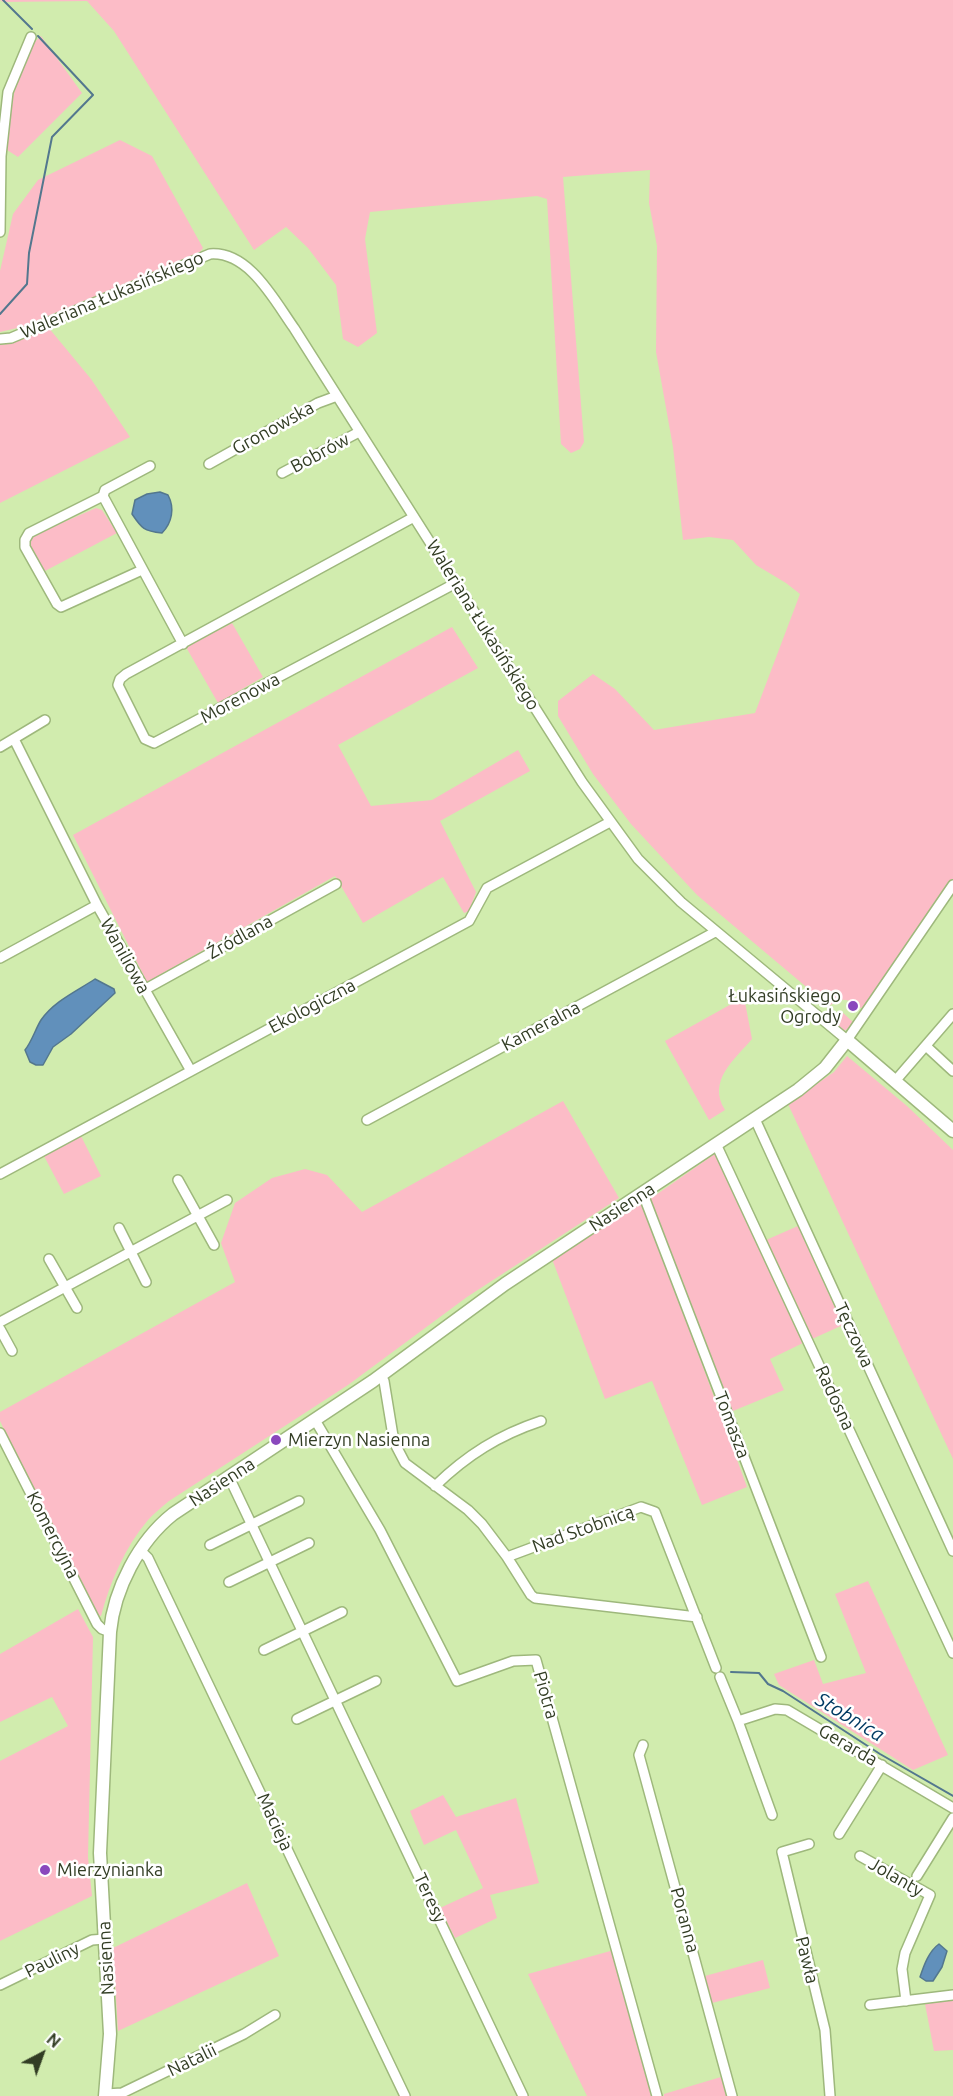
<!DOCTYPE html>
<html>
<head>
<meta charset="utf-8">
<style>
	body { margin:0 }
	#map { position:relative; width:953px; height:2096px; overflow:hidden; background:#d1ecae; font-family:Ubuntu,sans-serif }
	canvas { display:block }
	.north { position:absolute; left:12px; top:2024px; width:60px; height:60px; -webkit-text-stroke:4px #fff; paint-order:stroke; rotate:41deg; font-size:16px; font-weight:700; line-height:24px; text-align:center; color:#323d24 }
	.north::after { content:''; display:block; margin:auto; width:21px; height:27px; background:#323d24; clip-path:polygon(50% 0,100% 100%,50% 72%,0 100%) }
</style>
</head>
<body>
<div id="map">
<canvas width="953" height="2096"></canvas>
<div class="north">N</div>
</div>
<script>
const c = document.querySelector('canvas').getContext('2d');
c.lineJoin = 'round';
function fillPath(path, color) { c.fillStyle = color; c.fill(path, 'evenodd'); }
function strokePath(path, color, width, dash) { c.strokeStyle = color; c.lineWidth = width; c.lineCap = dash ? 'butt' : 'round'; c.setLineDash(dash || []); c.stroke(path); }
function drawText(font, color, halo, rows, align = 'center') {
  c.font = font + ' Ubuntu,sans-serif'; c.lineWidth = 5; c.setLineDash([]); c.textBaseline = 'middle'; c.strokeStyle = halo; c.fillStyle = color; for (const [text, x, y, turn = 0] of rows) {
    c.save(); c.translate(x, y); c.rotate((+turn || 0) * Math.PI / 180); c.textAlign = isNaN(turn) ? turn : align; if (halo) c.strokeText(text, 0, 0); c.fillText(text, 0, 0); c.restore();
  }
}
const green = new Path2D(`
	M0,0H953V881L863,1009C848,1000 845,995 829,1006L697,895L631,824L593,774L558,716V701L593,674L615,689L654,730L755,713L800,594L786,583L756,565L733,540L709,537L683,540L673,447L656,352L657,246L649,203L650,170L563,177L584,442L580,449L571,453L561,444L547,199L537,196L370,212L365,239L377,333L358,347L343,339L336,285L308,248L286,227L254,250L114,31L87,1L3,2Z
	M41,36L82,93L18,157L7,150C10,116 14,58 41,36Z
	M120,140L152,156L203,248L200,252L30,325L0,332V271L13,214L38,180Z
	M48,327L91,379L130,437L0,503V345L8,344Z
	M96,508L102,510L117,533L45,571L29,545L34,535Z
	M232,623L263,677L218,703L186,647Z
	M452,627L478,668L338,745L371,806L432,800L518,750L530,771L440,821L476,892L469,911L464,913L443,877L363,923L335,876L147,982L73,835Z
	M744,997L752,1039C734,1060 707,1081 725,1110L709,1120L665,1041Z
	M842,1012L853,1022V1025L844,1031L833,1020L837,1014Z
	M847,1056L907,1106L953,1150V1459L788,1104L834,1072Z
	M563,1101L619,1198L467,1297L348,1385L169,1501C162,1507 154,1513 148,1520C125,1547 110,1582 101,1616L96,1614L0,1421V1412L235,1282L221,1243L235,1203L272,1178L305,1169L327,1175L362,1212Z
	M81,1136L101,1176L64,1194L44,1156Z
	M716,1153L803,1343L770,1359L784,1390L728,1413L650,1199Z
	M641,1204L680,1304L747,1487L702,1505L652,1381L605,1399L552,1259Z
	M798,1226L843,1325L812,1339L766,1240Z
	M868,1581L948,1755L913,1770L779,1685L774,1674L814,1660L823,1684L866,1673L835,1594Z
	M78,1609L93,1637L88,1857L92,1896L0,1941V1761L68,1726L52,1697L0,1722V1654Z
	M443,1795L456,1817L516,1798L539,1883L490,1895L497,1918L455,1938L440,1908L483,1888L456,1830L424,1845L410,1811Z
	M247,1883L279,1956L118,2031L113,1948Z
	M614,1950L651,2096H587L528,1974Z
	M763,1960L770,1988L712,2003L705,1976Z
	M953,2000V2050L934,2051L925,2004Z
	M721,2077L726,2096H664V2094Z`);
const water = new Path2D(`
	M160,492L168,495C175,508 172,523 162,533C144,531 142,529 132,514L135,500L147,494Z
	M95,979L114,989L115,993L71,1034L53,1047L43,1065H36L30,1062L25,1050C32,1041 35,1030 41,1020C54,1001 77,991 95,979Z
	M939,1944L947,1951L942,1967L933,1981H926L920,1977C924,1965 929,1951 939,1944Z`);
const stream = new Path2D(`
	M3,0L32,29
	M0,314L27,284L29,253L52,137L93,95L38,36
	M731,1672L759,1673L768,1684L783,1691L880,1754L953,1796`);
const minor = new Path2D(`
	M0,232L1,156L8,92L31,37
	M0,339L11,338L210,254C249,251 274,300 294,328L582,782L638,859L681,902L847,1040L953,885
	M209,464L318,403L337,396
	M282,473L359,432
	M103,496L183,644
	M414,517L126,674L120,679L118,685L145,739L154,743L456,583
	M142,570L61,607L57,604L25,547V540L29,533L103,496L105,490L150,466
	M14,739L97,905L191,1071
	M0,747L45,720
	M0,958L97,905
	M144,990L336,884
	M927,1047L953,1071
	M896,1080L953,1014
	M755,1119L953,1551
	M367,1120L715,932
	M716,1144L953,1653
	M0,1174L469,921L487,888L610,822
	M178,1180L214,1245
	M643,1194L821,1657
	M119,1228L146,1282
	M49,1259L77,1308
	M0,1322L227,1200
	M0,1329L12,1351
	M381,1376L384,1381L394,1442L405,1463L468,1510L482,1524L507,1557L641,1507L655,1512L716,1668
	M315,1420L380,1530L457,1681L513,1661L536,1660L657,2096
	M0,1433L97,1624L102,1629L110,1632
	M229,1477L523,2096
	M435,1486C467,1455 499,1435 541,1421
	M210,1545L299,1501
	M141,1551L148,1558L405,2096
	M507,1557L531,1595L535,1598L697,1617
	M229,1582L309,1543
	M264,1650L342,1612
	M720,1677L738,1721L772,1815
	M297,1719L376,1681
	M738,1721L775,1709L787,1710L953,1808
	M643,1745L639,1755L732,2096
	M839,1834L882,1765
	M809,1844L782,1852L825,2030L830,2096
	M860,1856L930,1895L905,1953L902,1969L906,2001
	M917,1876L953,1818
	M0,1985L92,1940L105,1939
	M870,2005L953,1995
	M106,2094L122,2093L244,2034L275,2015`);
const tertiary = new Path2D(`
	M105,2096L110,2034L100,1853L110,1632C114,1589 139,1541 173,1514L373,1381L505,1284L798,1090L825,1068L847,1040L953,1131`);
const markers = [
	[853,1006,6,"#8a48bd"],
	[276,1440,6,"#8a48bd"],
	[45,1870,6,"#8a48bd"]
];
const streetNames = [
	["Waleriana Łukasińskiego",112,295,-23],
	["Gronowska",273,428,-29],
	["Bobrów",320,453,-28],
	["Waleriana Łukasińskiego",483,625,58],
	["Morenowa",240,698,-28],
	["Źródlana",240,937,-29],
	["Waniliowa",125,956,61],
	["Ekologiczna",312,1006,-28],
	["Kameralna",541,1026,-28],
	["Nasienna",622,1207,-33],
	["Tęczowa",854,1335,65],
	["Radosna",835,1398,65],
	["Tomasza",732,1425,69],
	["Nasienna",222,1482,-33],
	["Nad Stobnicą",583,1529,-20],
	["Komercyjna",53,1535,63],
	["Piotra",546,1695,74],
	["Gerarda",848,1745,30],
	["Macieja",275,1822,65],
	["Jolanty",896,1877,30],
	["Teresy",430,1898,65],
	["Poranna",685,1920,75],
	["Nasienna",106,1958,-93],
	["Pauliny",52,1960,-26],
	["Pawła",807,1960,76],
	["Natalii",192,2060,-26]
];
const poiNames = [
	["Łukasińskiego",841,996,"right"],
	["Ogrody",841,1017,"right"],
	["Mierzyn Nasienna",288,1440],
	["Mierzynianka",57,1870]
];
const waterNames = [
	["Stobnica",850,1717,31]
];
fillPath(green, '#fcbcc7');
fillPath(water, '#6190bb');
strokePath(water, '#53778e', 1.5);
strokePath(stream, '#53778e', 2);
strokePath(minor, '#9eb87c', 12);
strokePath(tertiary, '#9eb87c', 15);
strokePath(minor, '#fff', 9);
strokePath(tertiary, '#fff', 12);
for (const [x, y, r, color] of markers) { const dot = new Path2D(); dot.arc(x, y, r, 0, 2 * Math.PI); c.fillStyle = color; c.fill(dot); strokePath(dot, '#fff', 2); }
drawText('18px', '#323d24', '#fff', streetNames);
drawText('18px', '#323d24', '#fff', poiNames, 'left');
drawText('italic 20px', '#003a63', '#fff', waterNames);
</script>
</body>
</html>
